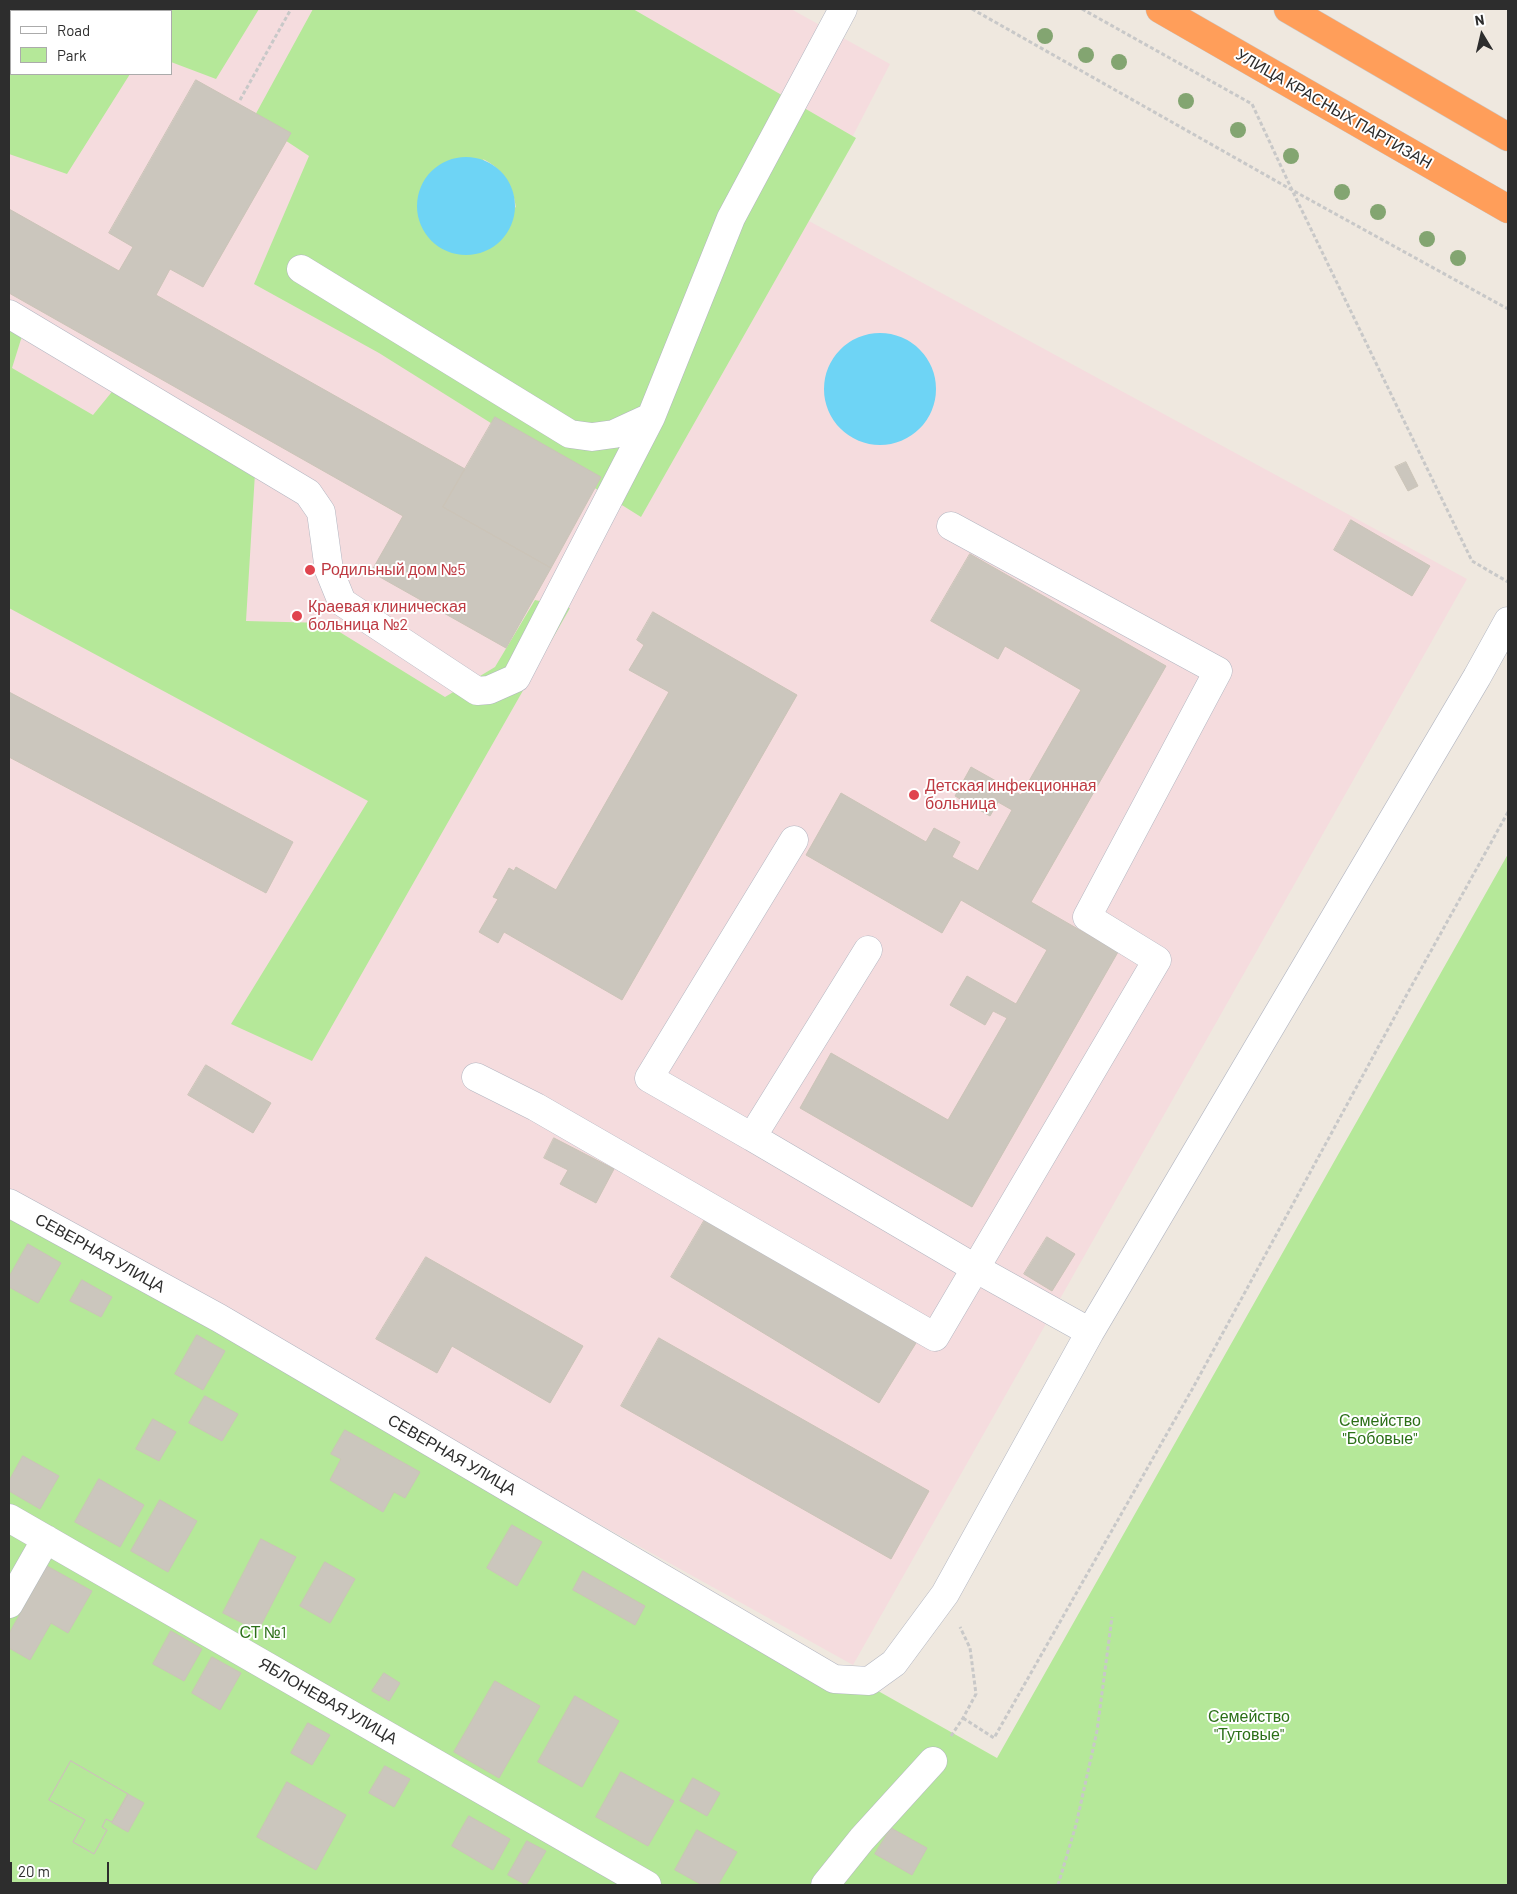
<!DOCTYPE html>
<html>
<head>
<meta charset="utf-8">
<style>
	body { margin:0 }
	#map { position:relative; width:1517px; height:1894px; overflow:hidden; background:#efe8df; font-family:Barlow,sans-serif }
	canvas { display:block }
	.frame { position:absolute; inset:0; border:10px solid #2d2d2d; pointer-events:none }
	.legend { position:absolute; left:10px; top:10px; width:162px; height:65px; box-sizing:border-box; background:#fff; border:1px solid #ababab; margin:0; padding:6px 9px; list-style:none; font-size:15px; color:#2d2d2d }
	.legend li { display:flex; align-items:center; gap:10px; height:25px }
	.legend b { width:25px; border:1px solid #ababab }
	.north { position:absolute; left:1457px; top:10px; width:50px; height:50px; -webkit-text-stroke:4px #fff; paint-order:stroke; rotate:351deg; font-size:14px; font-weight:700; line-height:20px; text-align:center; color:#2d2d2d }
	.north::after { content:''; display:block; margin:auto; width:18px; height:22px; background:#2d2d2d; clip-path:polygon(50% 0,100% 100%,50% 72%,0 100%) }
	.scale { position:absolute; left:10px; top:1862px; width:99px; height:22px; box-sizing:border-box; border:2px solid #2d2d2d; border-top:0; padding-left:6px; font-size:15px; line-height:18px; white-space:nowrap; color:#2d2d2d; -webkit-text-stroke:4px #fff; paint-order:stroke }
</style>
</head>
<body>
<div id="map">
<canvas width="1517" height="1894"></canvas>
<div class="frame"></div>
<ul class="legend">
<li><b style="height:6px;background:#fff"></b>Road</li>
<li><b style="height:14px;background:#b5e899"></b>Park</li>
</ul>
<div class="north">N</div>
<div class="scale">20 m</div>
</div>
<script>
const c = document.querySelector('canvas').getContext('2d');
c.lineJoin = 'round';
function fillPath(path, color) { c.fillStyle = color; c.fill(path, 'evenodd'); }
function strokePath(path, color, width, dash) { c.strokeStyle = color; c.lineWidth = width; c.lineCap = dash ? 'butt' : 'round'; c.setLineDash(dash || []); c.stroke(path); }
function drawText(font, color, halo, rows, align = 'center') {
  c.font = font + ' Barlow,sans-serif'; c.lineWidth = 4; c.setLineDash([]); c.textBaseline = 'middle'; c.strokeStyle = halo; c.fillStyle = color; for (const [text, x, y, turn = 0] of rows) {
    c.save(); c.translate(x, y); c.rotate((+turn || 0) * Math.PI / 180); c.textAlign = isNaN(turn) ? turn : align; if (halo) c.strokeText(text, 0, 0); c.fillText(text, 0, 0); c.restore();
  }
}
const medical = new Path2D(`
	M9,9H791L890,64L809,221L1467,579L853,1665L266,1339L9,1193ZM11,11H171V74H11Z`);
const green = new Path2D(`
	M9,9H259L216,79L171,62V11H11V74H130L67,174L9,154Z
	M313,9H633L856,138L641,517L379,353L254,284L309,156L253,119ZM483,159C503,169 513,185 516,208Z
	M9,329L22,336L12,368L93,415L115,388L255,473L246,621L325,623L445,697L495,667L535,600L570,608L312,1061L231,1024L368,801L9,608Z
	M1508,854V1885H9V1201L997,1758Z`);
const water = new Path2D(`
	M417 206a49 49 0 1 1 98 0a49 49 0 1 1-98 0Z
	M824 389a56 56 0 1 1 112 0a56 56 0 1 1-112 0Z`);
const building = new Path2D(`
	M196,80L291,133L203,287L170,269L156,295L465,469L443,507L551,568L506,648L371,572L403,516L9,293V209L119,271L133,247L109,233Z
	M495,417L601,477L551,568L443,507Z
	M1406,462L1418,486L1408,491L1395,467Z
	M1351,520L1430,566L1412,596L1334,550Z
	M970,554L1166,666L1031,902L1118,952L972,1207L800,1108L831,1053L948,1120L1007,1018L993,1011L985,1025L950,1005L967,976L1016,1004L1047,950L961,900L942,933L806,855L841,793L926,842L934,828L960,842L952,857L978,871L1012,810L998,802L990,816L955,796L971,767L1021,795L1081,690L1005,646L998,659L931,621Z
	M653,612L797,695L622,1000L504,932L498,943L479,932L498,899L493,897L509,868L514,871L516,867L556,890L669,692L629,670L644,645L637,640Z
	M9,692L293,842L266,893L9,757Z
	M206,1065L271,1103L253,1133L188,1095Z
	M554,1138L614,1169L596,1203L560,1184L568,1170L544,1158Z
	M707,1216L916,1343L879,1403L671,1277Z
	M1047,1237L1075,1254L1052,1291L1024,1274Z
	M28,1244L61,1263L38,1303L9,1287V1277Z
	M426,1257L583,1346L550,1403L452,1346L437,1373L376,1339Z
	M82,1280L112,1297L101,1317L70,1301Z
	M197,1335L225,1351L203,1390L175,1374Z
	M659,1338L929,1491L891,1559L621,1406Z
	M205,1396L238,1414L222,1441L189,1423Z
	M153,1419L176,1432L159,1461L136,1449Z
	M345,1430L420,1472L405,1498L394,1492L383,1512L330,1480L341,1459L331,1454Z
	M23,1456L59,1476L40,1509L9,1491V1481Z
	M99,1479L144,1505L120,1547L75,1522Z
	M160,1500L197,1521L168,1572L131,1551Z
	M512,1525L542,1542L517,1586L487,1568Z
	M261,1539L296,1557L258,1631L223,1613Z
	M325,1562L355,1579L330,1623L300,1606Z
	M47,1566L92,1591L68,1633L51,1623L30,1660L9,1648V1634Z
	M583,1571L645,1606L635,1625L573,1590Z
	M171,1631L202,1649L184,1681L153,1664Z
	M212,1657L241,1673L220,1710L192,1693Z
	M384,1673L400,1683L389,1701L372,1691Z
	M495,1681L540,1706L499,1778L454,1752Z
	M575,1696L619,1721L582,1787L538,1762Z
	M308,1723L330,1735L312,1765L291,1753Z
	M71,1761L128,1794L112,1822L106,1819L102,1827L107,1830L94,1854L73,1842L85,1820L49,1800Z
	M71,1761L128,1794L112,1822L106,1819L102,1827L107,1830L94,1854L73,1842L85,1820L49,1800Z
	M385,1766L410,1779L394,1807L369,1793Z
	M621,1772L674,1801L648,1846L596,1817Z
	M693,1778L720,1793L707,1816L680,1801Z
	M287,1782L346,1815L316,1870L257,1837Z
	M128,1794L144,1803L128,1832L112,1823Z
	M469,1816L510,1839L493,1870L452,1846Z
	M891,1828L927,1848L912,1875L875,1854Z
	M697,1830L737,1852L718,1885H702L675,1870Z
	M527,1841L546,1851L526,1885L508,1875Z`);
const path = new Path2D(`
	M972,9L1292,190L1508,309
	M1082,9L1252,104L1292,190L1472,561L1508,582
	M240,100L291,9
	M963,1718L994,1738L1194,1386L1406,996L1508,812
	M951,1736L963,1718L976,1694L970,1648L960,1627
	M1058,1885L1076,1825L1097,1731L1112,1617`);
const minor = new Path2D(`
	M301,269L570,434L592,437L614,434L651,417L731,218L843,9
	M9,314L308,493L321,512L329,570L342,602L477,691L489,690L516,678L651,417
	M868,950L752,1137L975,1268L1090,1332
	M476,1077L536,1107L935,1337L1157,960L1087,917L1218,671L951,526
	M752,1137L649,1078L794,840
	M9,1203L219,1318L834,1679L869,1681L894,1663L945,1594L1090,1332L1477,677L1508,621
	M9,1518L647,1885
	M9,1604L46,1539
	M825,1885L862,1839L933,1761`);
const highway = new Path2D(`
	M1160,9L1508,209
	M1288,9L1508,137`);
const trees = [
	[1045,36],
	[1086,55],
	[1119,62],
	[1186,101],
	[1238,130],
	[1291,156],
	[1342,192],
	[1378,212],
	[1427,239],
	[1458,258]
];
const markers = [
	[310,570,6,"#e0444e"],
	[297,616,6,"#e0444e"],
	[914,795,6,"#e0444e"]
];
const streetNames = [
	["УЛИЦА КРАСНЫХ ПАРТИЗАН",1334,109,30],
	["СЕВЕРНАЯ УЛИЦА",100,1253,29],
	["СЕВЕРНАЯ УЛИЦА",452,1455,30],
	["ЯБЛОНЕВАЯ УЛИЦА",328,1701,30]
];
const healthNames = [
	["Родильный дом №5",321,570],
	["Краевая клиническая",308,607],
	["больница №2",308,625],
	["Детская инфекционная",925,786],
	["больница",925,804]
];
const parkNames = [
	["Семейство",1380,1421],
	["\"Бобовые\"",1380,1439],
	["СТ №1",263,1633],
	["Семейство",1249,1717],
	["\"Тутовые\"",1249,1735]
];
fillPath(medical, '#f5dcde');
fillPath(green, '#b5e899');
fillPath(water, '#6ed4f5');
fillPath(building, '#cbc6bd');
strokePath(building, '#cbc4b8', 1);
strokePath(minor, '#b3b6c1', 29);
strokePath(highway, '#c8c8c8', 29);
strokePath(path, '#c8c8c8', 3, [4, 2.5]);
strokePath(minor, '#fff', 28);
strokePath(highway, '#ff9e5a', 28);
c.fillStyle = '#83a571';
for (const [x, y] of trees) { c.beginPath(); c.arc(x, y, 8, 0, 2 * Math.PI); c.fill(); }
for (const [x, y, r, color] of markers) { const dot = new Path2D(); dot.arc(x, y, r, 0, 2 * Math.PI); c.fillStyle = color; c.fill(dot); strokePath(dot, '#fff', 2); }
drawText('16px', '#2d2d2d', '#fff', streetNames);
drawText('16px', '#be3a42', '#fff', healthNames, 'left');
drawText('16px', '#2b6f17', '#fff', parkNames);
</script>
</body>
</html>
